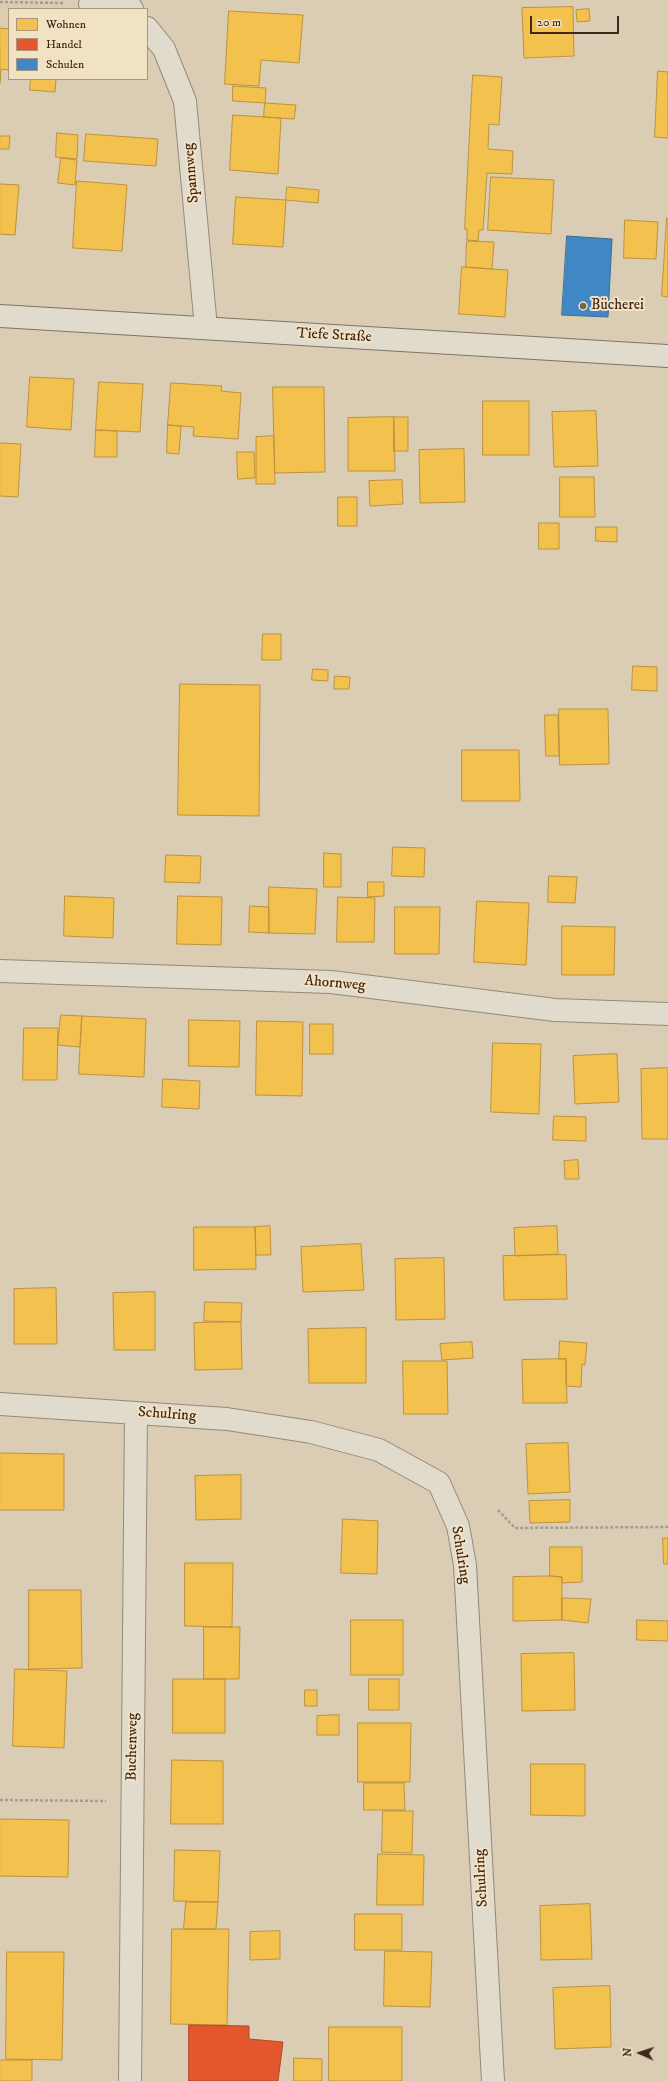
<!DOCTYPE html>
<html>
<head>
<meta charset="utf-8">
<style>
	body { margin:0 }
	#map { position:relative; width:668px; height:2081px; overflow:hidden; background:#dacdb4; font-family:"IM FELL DW Pica",serif }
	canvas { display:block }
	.legend { position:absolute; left:8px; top:8px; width:140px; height:72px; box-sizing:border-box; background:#f1e2c4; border:1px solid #aa967f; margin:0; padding:5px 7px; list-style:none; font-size:12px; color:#402518 }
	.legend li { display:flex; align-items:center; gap:8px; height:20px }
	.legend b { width:20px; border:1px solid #aa967f }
	.north { position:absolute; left:620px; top:2033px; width:40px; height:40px; -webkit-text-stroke:3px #f1e2c4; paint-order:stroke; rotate:273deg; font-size:11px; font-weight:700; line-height:16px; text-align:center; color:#402518 }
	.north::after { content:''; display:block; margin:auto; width:14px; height:18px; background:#402518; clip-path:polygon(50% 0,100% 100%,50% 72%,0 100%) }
	.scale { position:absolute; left:530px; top:16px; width:89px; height:18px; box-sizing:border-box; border:2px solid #402518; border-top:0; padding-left:5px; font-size:12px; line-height:14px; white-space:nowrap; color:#402518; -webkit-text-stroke:3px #f1e2c4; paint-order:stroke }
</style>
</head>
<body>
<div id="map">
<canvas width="668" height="2081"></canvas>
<ul class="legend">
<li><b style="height:11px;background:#f2c14e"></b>Wohnen</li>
<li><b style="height:11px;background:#e4572e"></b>Handel</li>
<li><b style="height:11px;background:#3f88c5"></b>Schulen</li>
</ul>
<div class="north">N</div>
<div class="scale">20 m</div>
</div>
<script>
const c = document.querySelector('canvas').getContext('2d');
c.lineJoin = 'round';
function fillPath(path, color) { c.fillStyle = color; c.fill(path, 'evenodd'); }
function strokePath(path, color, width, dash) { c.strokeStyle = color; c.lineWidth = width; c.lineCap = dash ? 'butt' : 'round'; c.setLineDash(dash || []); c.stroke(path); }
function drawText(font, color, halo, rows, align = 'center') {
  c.font = font + ' "IM FELL DW Pica",serif'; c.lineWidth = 4; c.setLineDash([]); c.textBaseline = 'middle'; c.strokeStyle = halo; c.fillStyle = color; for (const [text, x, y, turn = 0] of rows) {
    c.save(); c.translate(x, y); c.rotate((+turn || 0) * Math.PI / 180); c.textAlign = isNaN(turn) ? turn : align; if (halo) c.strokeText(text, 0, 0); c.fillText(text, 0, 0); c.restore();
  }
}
const homes = new Path2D(`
	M573,7L574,56L524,58L522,8Z
	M589,9L590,21L577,22L576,10Z
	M229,11L303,15L299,63L261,60L259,86L225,84Z
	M0,28L9,29V70L1,69L0,83Z
	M658,71L668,72V138L655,137Z
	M473,75L502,77L499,125L489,124L488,149L513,151L512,174L487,173L483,230H479L478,241L467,240V229H465Z
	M31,79H56L55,92L30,90Z
	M233,86L266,88L265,103L233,101Z
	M265,103L296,105L294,119L264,117Z
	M233,115L281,118L278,174L230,170Z
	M57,133L78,135L77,159L56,157Z
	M86,134L158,139L156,166L84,161Z
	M0,136H10L9,149H0Z
	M61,158L77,160L75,185L58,183Z
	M491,177L554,180L551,234L488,230Z
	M77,181L127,185L122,251L73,248Z
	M0,184L19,185L15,235L0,234Z
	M287,187L319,190L318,203L286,200Z
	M236,197L286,200L283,247L233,244Z
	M667,218H668V297L662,296Z
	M625,220L658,222L656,259L624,258Z
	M467,241L494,242L492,269L466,267Z
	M462,267L508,270L505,317L459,314Z
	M30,377L74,379L71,430L27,427Z
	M99,382L143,384L140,432L96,430Z
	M171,383L222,386L221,391L241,393L238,439L193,436L194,427L168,425Z
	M273,387H324L325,472L275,473Z
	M483,401H529V455H483Z
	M596,411L598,466L554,467L552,412Z
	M394,417H408V451H394Z
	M394,417L395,471H348V418Z
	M168,425L181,426L179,454L167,453Z
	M96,430L117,431V457H95Z
	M274,436L275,484H256V437Z
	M0,443L21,444L18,497L0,496Z
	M464,449L465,502L420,503L419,450Z
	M237,452H254L255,478L238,479Z
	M560,477H594L595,517H560Z
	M402,480L403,504L370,506L369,481Z
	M338,497H357V526H338Z
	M539,523H559V549H539Z
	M596,527H617V542L596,541Z
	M263,634H281V660H262Z
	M633,666L657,667V691L632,690Z
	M313,669L328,670V681L312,680Z
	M335,676L350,677L349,689H334Z
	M180,684L260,685L259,816L178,815Z
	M559,709H608L609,764L560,765Z
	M545,715H558L559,756H546Z
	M462,750H519L520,801H462Z
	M393,847L425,848L424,877L392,876Z
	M324,853L341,854V887H324Z
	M166,855L201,856L200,883L165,882Z
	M549,876L577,877L575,903L548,902Z
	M368,882H384V896L368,897Z
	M269,887L317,889L315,934L269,933Z
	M65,896L114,898L113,938L64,936Z
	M178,896L222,897L221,945L177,944Z
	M338,897L375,898L374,942H337Z
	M477,901L529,903L526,965L474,962Z
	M250,906L269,907V933L249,932Z
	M395,907H440L439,954H395Z
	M562,926L615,927L614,975H562Z
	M61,1015L82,1016L80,1047L58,1045Z
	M82,1016L146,1019L144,1077L79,1074Z
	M189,1020L240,1021L239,1067L189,1066Z
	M257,1021L303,1022L302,1096L256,1095Z
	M310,1024H333V1054H310Z
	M24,1028H58L57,1080H23Z
	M493,1043L541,1044L539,1114L491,1112Z
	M617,1054L619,1102L575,1104L573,1056Z
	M668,1068V1139H642L641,1069Z
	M163,1079L200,1081L199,1109L162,1107Z
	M554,1116L586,1117V1141L553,1140Z
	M578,1160L579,1179H565L564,1161Z
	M270,1226L271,1255H256L255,1227Z
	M557,1226L558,1254L515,1256L514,1228Z
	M194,1227H255L256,1269L194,1270Z
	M361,1244L364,1290L303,1292L301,1247Z
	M566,1255L567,1299L504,1300L503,1256Z
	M444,1258L445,1319L396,1320L395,1259Z
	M56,1288L57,1344H14V1289Z
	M155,1292V1350H114L113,1293Z
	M205,1302L242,1303L241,1322L204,1321Z
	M241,1322L242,1369L195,1370L194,1323Z
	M366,1328V1383H309L308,1329Z
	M560,1341L587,1343L585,1365L582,1364L581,1387L566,1386V1359H559Z
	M472,1342L473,1358L442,1360L440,1344Z
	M566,1359L567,1403H523L522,1360Z
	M403,1361H447L448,1414H404Z
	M568,1443L570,1492L528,1494L526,1444Z
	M0,1453L64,1454V1510H0Z
	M241,1475V1519L196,1520L195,1476Z
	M570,1500V1522L530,1523L529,1501Z
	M343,1519L378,1521L377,1574L341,1573Z
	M663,1538H668V1564H664Z
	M550,1547H582V1582L562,1583V1577L550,1576Z
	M185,1563H233L232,1627L185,1626Z
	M550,1576L562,1577V1620L513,1621V1577Z
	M29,1590H81L82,1668L29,1669Z
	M562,1598L591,1599L588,1623L562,1620Z
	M351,1620H403V1675H351Z
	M637,1620L668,1621V1641L637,1640Z
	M204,1627H240L239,1679H204Z
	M574,1653L575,1710L522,1711L521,1654Z
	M15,1669L67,1671L64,1748L13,1746Z
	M173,1679H225V1733H173Z
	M369,1679H399V1710H369Z
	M305,1690H317V1706H305Z
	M339,1715V1735H317V1716Z
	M358,1723H411L410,1782H358Z
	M172,1760L223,1761V1824H171Z
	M531,1764H585V1816L531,1815Z
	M364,1783H404L405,1810H364Z
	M383,1811H413L412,1853L382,1852Z
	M0,1819L69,1820L68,1877L0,1876Z
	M175,1850L220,1851L218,1902L174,1901Z
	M378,1854L424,1855L423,1905H377Z
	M186,1902H218L216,1929H184Z
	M590,1904L592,1959L541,1960L540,1906Z
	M355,1914H402V1950H355Z
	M172,1929H229L227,2025L171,2024Z
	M280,1931V1959L250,1960V1932Z
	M385,1951L432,1952L430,2007L384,2006Z
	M7,1952H64L62,2060L6,2059Z
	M610,1986L611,2047L555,2049L553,1988Z
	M329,2027H402V2081H329Z
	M294,2058L322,2059V2081H294Z
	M0,2060H32V2081H0Z`);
const shops = new Path2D(`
	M189,2025L249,2026V2039L283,2042L278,2081H189Z`);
const schools = new Path2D(`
	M567,236L612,239L608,317L562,315Z`);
const path = new Path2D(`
	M0,2L63,3
	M498,1510L515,1528L668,1527
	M0,1800L106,1801`);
const minor = new Path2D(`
	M90,4L129,5L132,9
	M147,28L164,49L185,101L206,328
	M0,971L331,982L555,1010L668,1014
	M0,1404L227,1419L311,1432L379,1450L439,1483L458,1526L465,1565L493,2081
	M130,2081L136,1413`);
const secondary = new Path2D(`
	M0,316L668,356`);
const markers = [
	[583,306,4,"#76604f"]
];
const streetNames = [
	["Spannweg",192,173,-95],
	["Tiefe Straße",334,336,3],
	["Ahornweg",335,984,5],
	["Schulring",167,1415,4],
	["Schulring",460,1555,81],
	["Buchenweg",133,1747,-89],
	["Schulring",482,1878,-93]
];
const poiNames = [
	["Bücherei",591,306]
];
fillPath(homes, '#f2c14e');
strokePath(homes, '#bd923e', 1);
fillPath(shops, '#e4572e');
strokePath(shops, '#b34827', 1);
fillPath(schools, '#3f88c5');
strokePath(schools, '#3f6a91', 1);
strokePath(minor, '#94897a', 24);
strokePath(secondary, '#7e7365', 24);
strokePath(path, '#a59d93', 2.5, [3, 2]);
strokePath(minor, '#e1dbce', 22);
strokePath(secondary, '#e1dbce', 22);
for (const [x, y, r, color] of markers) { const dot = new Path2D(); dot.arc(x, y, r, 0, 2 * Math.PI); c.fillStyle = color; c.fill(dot); strokePath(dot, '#f1e2c4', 1.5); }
drawText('15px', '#402518', '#f1e2c4', streetNames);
drawText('15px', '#402518', '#f1e2c4', poiNames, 'left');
</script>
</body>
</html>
